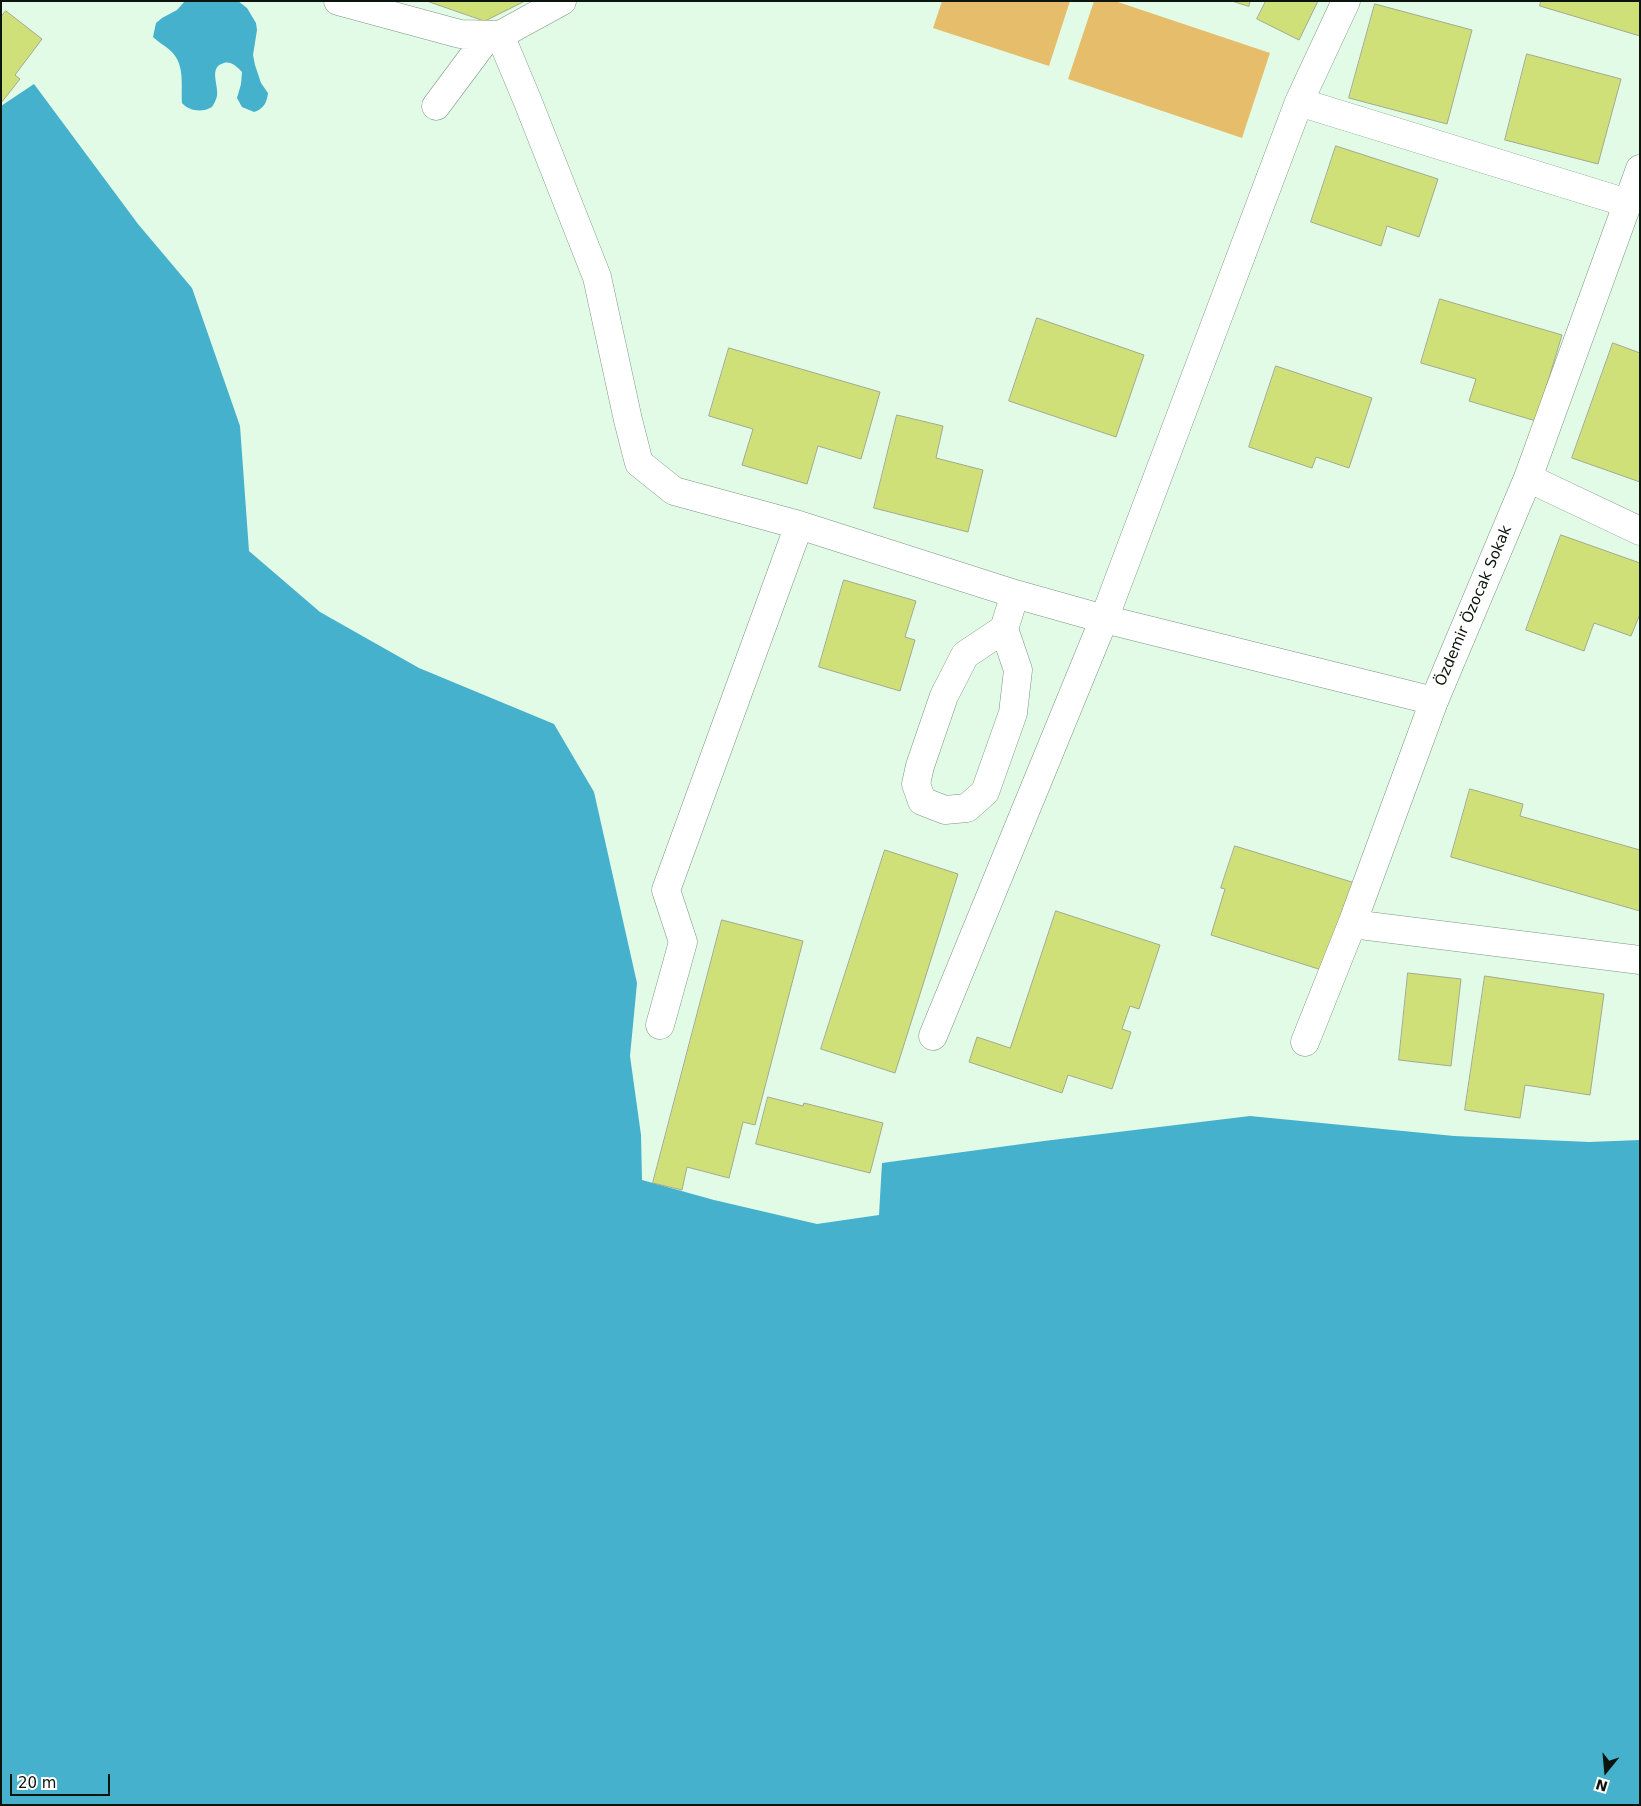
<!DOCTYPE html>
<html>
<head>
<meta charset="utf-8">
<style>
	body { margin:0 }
	#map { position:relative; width:1641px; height:1806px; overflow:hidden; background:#e2fbe6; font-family:"DejaVu Sans",sans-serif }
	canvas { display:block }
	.frame { position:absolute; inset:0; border:2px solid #0b140d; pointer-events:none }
	.north { position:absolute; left:1581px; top:1746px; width:50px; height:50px; -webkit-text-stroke:4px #fff; paint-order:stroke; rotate:197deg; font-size:14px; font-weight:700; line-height:20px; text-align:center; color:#0b140d }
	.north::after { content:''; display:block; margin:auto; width:18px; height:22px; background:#0b140d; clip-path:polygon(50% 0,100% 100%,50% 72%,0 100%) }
	.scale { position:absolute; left:10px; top:1774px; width:100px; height:22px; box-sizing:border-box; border:2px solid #0b140d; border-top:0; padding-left:6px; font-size:15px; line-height:18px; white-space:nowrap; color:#0b140d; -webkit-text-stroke:4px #fff; paint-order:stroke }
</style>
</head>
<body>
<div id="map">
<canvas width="1641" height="1806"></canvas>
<div class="frame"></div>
<div class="north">N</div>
<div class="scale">20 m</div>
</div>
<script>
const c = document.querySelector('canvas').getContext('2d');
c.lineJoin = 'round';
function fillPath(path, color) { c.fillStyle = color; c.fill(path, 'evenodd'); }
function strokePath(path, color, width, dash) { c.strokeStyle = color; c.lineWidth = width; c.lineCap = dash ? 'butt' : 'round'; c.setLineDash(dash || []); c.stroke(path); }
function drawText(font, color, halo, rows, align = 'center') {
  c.font = font + ' "DejaVu Sans",sans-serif'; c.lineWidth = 4; c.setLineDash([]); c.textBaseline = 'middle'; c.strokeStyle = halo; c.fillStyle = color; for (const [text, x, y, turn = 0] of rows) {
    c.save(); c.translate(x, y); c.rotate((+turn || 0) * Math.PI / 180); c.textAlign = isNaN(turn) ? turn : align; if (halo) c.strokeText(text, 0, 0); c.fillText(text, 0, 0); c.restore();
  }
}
const green = new Path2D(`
	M942,1H1070L1049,66L933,28Z
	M1094,1H1115L1270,53L1242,138L1068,79Z`);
const water = new Path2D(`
	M185,1H238L247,8L256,23L257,30L253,55L255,65L261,83L268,93C267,102 264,109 254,112L242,107L237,98L241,84L242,72C237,67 231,61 224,63C208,67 219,85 217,96C216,100 214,104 212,107C202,113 189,111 182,103C181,85 185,66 172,52C166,46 159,43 153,37L156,23L162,18L177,10Z
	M34,84L138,224L192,288L240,426L249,551L320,612L419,668L554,724L594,792L637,983L630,1056L641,1135L642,1180L714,1200L817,1224L879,1215L882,1163L1044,1141L1250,1116L1454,1136L1589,1142L1640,1140V1805H1V106Z`);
const building = new Path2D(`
	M427,1H525L485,21Z
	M1232,1H1250L1249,6Z
	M1266,1H1318L1299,40L1257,19Z
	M1541,1H1640V36L1540,6Z
	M1375,4L1472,30L1447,124L1349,98Z
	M6,11L42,39L15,75L20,79L1,103V17Z
	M1527,54L1621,79L1598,164L1505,140Z
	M1336,146L1438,179L1419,237L1387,226L1381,246L1311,222Z
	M1440,299L1562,335L1536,421L1469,401L1476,379L1421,363Z
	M1037,318L1144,355L1116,437L1009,401Z
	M1613,343L1640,353V482L1572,458Z
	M729,348L880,392L861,459L818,446L807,484L742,465L753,429L709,416Z
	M1276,366L1372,398L1349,468L1316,457L1312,468L1249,447Z
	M897,415L943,426L936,458L983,470L968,532L874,508Z
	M1561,535L1640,563V614L1631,636L1594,623L1584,651L1526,630Z
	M844,580L916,601L905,637L915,640L900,691L819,667Z
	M1470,789L1523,804L1520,816L1640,850V911L1451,857Z
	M1235,846L1355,883L1328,972L1211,935L1225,889L1221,888Z
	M885,850L958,874L895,1073L821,1049Z
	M1056,911L1160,945L1139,1009L1130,1006L1122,1029L1131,1032L1112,1089L1068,1075L1062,1093L969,1062L977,1037L1010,1048Z
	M722,920L803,941L755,1125L743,1122L729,1178L687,1167L682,1190L653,1183Z
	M1408,973L1461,979L1451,1066L1399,1060Z
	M1485,976L1604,994L1590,1095L1525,1085L1520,1118L1465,1110Z
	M768,1097L803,1106L804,1103L883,1123L870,1173L756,1144Z`);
const minor = new Path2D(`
	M338,1L460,34L500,35
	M500,35L528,102L597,277L628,420L639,463L674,491L799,525L1015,594L1104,619L1434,701
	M500,35L562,1
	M1299,102L1627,203
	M436,106L489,35
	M1528,478L1640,531
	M1004,629L965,655L944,696L920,766L916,784L922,801L945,810L967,808L985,792L1013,713L1018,670L1004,629L1015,594
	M1352,924L1640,960
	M660,1025L683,942L666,890L799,525
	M933,1036L1104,619L1299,102L1346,1
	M1305,1042L1352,924L1434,701L1528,478L1640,169`);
const streetNames = [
	["Özdemir Özocak Sokak",1474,606,-67]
];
fillPath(green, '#e6bd6b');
fillPath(water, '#45b1cc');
fillPath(building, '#d0e079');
strokePath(building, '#a3a98d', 1);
strokePath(minor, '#7d9481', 29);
strokePath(minor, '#fff', 28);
drawText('15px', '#0b140d', '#fff', streetNames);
</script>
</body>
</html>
